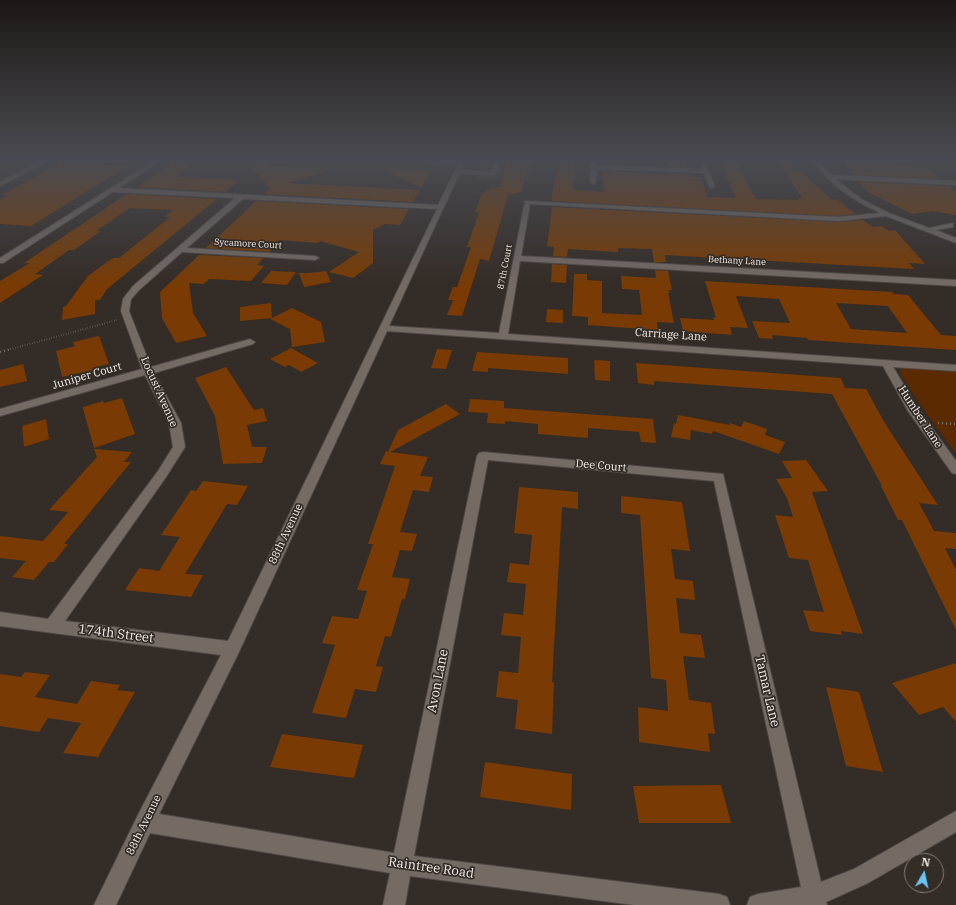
<!DOCTYPE html>
<html>
<head>
<meta charset="utf-8">
<style>
	body { margin:0 }
	#map { position:relative; width:956px; height:905px; overflow:hidden; background:#342c26; font-family:"IBM Plex Serif",serif }
	canvas { display:block }
	.north { position:absolute; left:904px; top:853px; width:40px; height:40px; box-sizing:border-box; background:#342c26; border:1px solid #817a75; border-radius:50%; rotate:9deg; font-size:11px; font-weight:700; line-height:16px; text-align:center; color:#f4eeeb }
	.north::after { content:''; display:block; margin:auto; width:14px; height:18px; background:#6bc3f2; clip-path:polygon(50% 0,100% 100%,50% 72%,0 100%) }
</style>
</head>
<body>
<div id="map">
<canvas width="956" height="905"></canvas>
<div class="north">N</div>
</div>
<script>
const ctx = document.querySelector('canvas').getContext('2d');
ctx.lineJoin = 'round';
function paint(path, color) { ctx.fillStyle = color; ctx.fill(path, 'evenodd'); }
const shape = rows => new Path2D(rows.map(r => 'M' + r).join(''));
function strokePath(path, color, width, dash) { ctx.strokeStyle = color; ctx.lineWidth = width; ctx.lineCap = dash ? 'butt' : 'round'; ctx.setLineDash(dash || []); ctx.stroke(path); }
function label(font, color, halo, rows, align = 'center') {
  ctx.font = font + ' "IBM Plex Serif",serif'; ctx.lineWidth = 3.5; ctx.setLineDash([]); ctx.textBaseline = 'middle'; ctx.strokeStyle = halo; ctx.fillStyle = color; for (const [text, x, y, turn = 0] of rows) {
    ctx.save(); ctx.translate(x, y); ctx.rotate((+turn || 0) * Math.PI / 180); ctx.textAlign = isNaN(turn) ? turn : align; if (halo) ctx.strokeText(text, 0, 0); ctx.fillText(text, 0, 0); ctx.restore();
  }
}
paint(shape([
	[483,160,533,160,528,182,475,180]
]), '#43352c');
paint(shape([
	[905,368,956,372,956,454,924,410,900,373,902,369]
]), '#5b2a00');
paint(shape([
	[179,160,184,160,189,167,174,177,239,180,225,192,137,187],
	[508,160,529,160,522,192,508,195,489,261,480,259,462,316,447,315,453,300,448,300,453,287,457,287,471,247,467,247,479,212,475,212,481,195,491,188,500,187],
	[559,160,573,160,572,168,576,168,573,190,604,192,603,172,611,173,611,171,671,175,670,173,689,174,690,177,701,177,707,197,736,198,719,160,736,160,756,199,799,200,798,198,802,198,777,160,786,160,808,177,812,182,832,200,837,199,855,214,838,216,552,201,552,194],
	[667,160,685,161,687,167,668,166],
	[61,163,128,166,31,226,0,224,0,200,9,195,1,195],
	[266,163,269,166,328,169,328,171,287,183,420,190,413,202,264,194,270,189,250,166],
	[844,163,919,166,921,168,928,168,940,179,853,175],
	[381,168,432,170,421,188],
	[859,182,949,186,956,192,956,215,932,211,912,214,868,192],
	[127,194,217,199,107,289,100,300,95,300,95,314,62,320,63,307,66,306,88,276,108,261,114,258,119,258,170,217,164,217,173,210,130,208,96,231,101,231,74,250,69,250,35,274,43,275,0,303,0,281,30,263,24,263],
	[256,201,409,209,400,225,385,224,373,230,373,263,353,278,329,272,359,252,320,241,318,243,279,240,269,252,206,248],
	[552,207,838,222,863,220,873,227,881,226,889,231,895,230,925,264,909,263,914,269,665,255,666,262,654,262,652,249,618,248,618,252,568,249,567,257,553,256,554,247,547,246],
	[199,255,263,258,257,265,264,266,251,281,209,279,204,284,189,283,193,313,207,336,176,343,162,318,160,292],
	[552,264,567,265,566,283,551,282],
	[655,270,668,271,672,290,669,290,670,293,668,292,674,323,657,322,658,330,643,329,588,325,588,317,572,316,574,274,587,274,587,280,602,281,602,313,642,315,639,290,622,289,621,276,656,278],
	[271,271,296,272,287,285,261,283],
	[326,271,331,282,304,287,299,273,309,273],
	[705,281,892,292,894,294,908,295,941,335,956,336,956,350,808,340,807,338,772,335,773,339,759,338,752,321,790,323,779,299,736,296,748,328,730,327,732,335,683,331,680,318,714,320,713,317,716,318],
	[836,303,888,306,907,333,851,329],
	[271,303,272,318,240,321,240,307],
	[292,308,321,322,325,342,292,347,290,329,270,319],
	[547,309,563,310,563,323,546,322],
	[99,336,109,364,92,368,93,370,62,377,56,351,75,346,73,342],
	[291,348,318,363,301,372,289,365,285,367,270,359],
	[437,349,452,350,446,369,431,368],
	[477,352,568,358,568,374,488,368,488,372,472,371],
	[594,360,610,361,610,381,595,380],
	[636,363,841,378,845,388,866,389,883,420,938,505,919,503,934,531,956,533,956,549,945,548,956,570,956,630,902,520,898,520,881,486,882,486,832,394,654,381,654,385,638,383],
	[23,364,27,381,0,387,0,370],
	[226,367,254,410,263,408,267,421,247,425,252,447,267,447,262,463,223,464,215,416,195,378],
	[122,398,135,434,94,448,83,409,83,407,103,401,104,403],
	[470,399,504,401,504,408,653,419,656,443,641,442,639,432,588,428,588,438,538,434,538,424,505,421,505,424,487,423,488,413,468,412],
	[446,404,460,414,390,452,428,457,420,476,433,477,429,492,413,490,400,532,417,534,412,551,400,550,392,577,410,579,405,599,402,599,391,637,385,636,376,666,383,667,376,692,355,689,346,718,312,713,335,645,322,643,332,616,358,619,367,591,357,590,373,544,368,544,395,466,380,464,386,451,388,452,398,430],
	[678,415,730,425,730,423,741,427,744,421,767,429,765,435,785,442,779,454,713,431,712,434,691,430,690,440,671,437,674,423,676,424],
	[46,419,49,439,24,447,22,426],
	[94,449,132,452,124,462,131,462,64,544,68,544,54,562,49,562,34,580,12,577,26,561,0,558,0,536,43,541,68,512,49,510,97,457],
	[806,460,828,491,812,492,863,634,841,631,842,635,810,631,803,610,824,612,817,590,808,560,789,558,775,515,793,517,787,498,776,479,792,478,782,461],
	[203,481,248,486,237,505,227,504,185,574,203,575,191,597,125,590,139,568,159,571,180,537,161,535,191,490,196,491],
	[519,487,578,492,578,509,562,507,552,682,554,682,552,734,515,729,518,700,496,697,499,671,518,673,521,637,501,635,504,613,523,615,526,584,507,582,510,563,529,565,532,535,514,533],
	[621,496,682,502,690,551,671,549,675,579,693,581,695,600,676,598,680,633,701,635,705,658,683,656,689,700,711,703,715,734,708,733,710,752,639,742,638,707,668,711,666,680,651,678,640,515,621,513],
	[956,663,956,722,943,707,919,715,892,683],
	[25,672,50,675,35,697,77,704,91,681,120,685,117,690,135,692,98,757,63,753,81,723,48,718,39,732,0,726,0,674,21,677],
	[826,687,859,692,883,772,846,766],
	[282,734,363,745,354,778,270,767],
	[485,762,572,774,571,810,480,797],
	[721,785,731,823,639,823,633,786]
]), '#793b03');
const minor = shape([
	[42,160,50,160,0,186,0,182,42,160],
	[155,160,162,160,119,188,438,205,458,165,422,163,420,160,466,160,461,170,491,172,495,160,501,160,495,175,459,174,389,326,499,333,525,201,838,217,880,213,859,202,841,190,827,178,812,160,818,160,831,175,956,181,956,185,835,179,863,200,889,213,929,228,953,223,953,227,936,230,956,238,956,243,886,216,838,221,530,204,521,256,956,280,956,286,520,261,508,334,956,365,956,371,893,367,919,410,956,461,956,474,952,473,908,411,883,366,387,331,238,654,159,814,394,853,477,456,479,453,483,452,723,474,821,882,854,869,956,811,956,832,868,883,826,902,827,905,747,905,750,897,758,894,801,887,714,481,488,460,414,856,719,894,727,897,730,905,634,905,410,876,405,905,383,905,390,873,150,833,116,905,94,905,138,815,221,655,0,626,0,612,48,619,158,471,173,447,169,423,145,375,0,416,0,409,142,369,121,311,123,299,133,286,235,198,113,192,3,263,0,263,0,258,155,160],
	[243,199,437,209,228,641,65,621,166,477,185,447,181,423,154,373,253,344,255,342,250,339,151,367,129,311,131,299,139,290,182,252,315,260,319,258,315,256,187,248,243,199],
	[591,160,597,160,597,165,702,169,699,160,705,160,715,187,710,188,704,173,597,169,596,182,593,184,590,182,591,160]
]);
strokePath(minor, '#4f4844', 2);
strokePath(shape([
	[8,350,117,320]
]), '#77706b', 2, [0.5, 2]);
strokePath(shape([
	[0,352,11,349],
	[938,423,956,424]
]), '#77706b', 2.5, [1, 3]);
paint(minor, '#756b65');
const sky = ctx.createLinearGradient(0, 0, 0, 287);
sky.addColorStop(0, '#1d1815');
sky.addColorStop(0.56, '#4a4b52');
sky.addColorStop(1, '#4a4b5200');
ctx.fillStyle = sky;
ctx.fillRect(0, 0, 956, 287);
label('9px', '#f4eeeb', '#342c26', [
	["Sycamore Court",248,244,3],
	["Bethany Lane",737,261,3],
	["87th Court",505,267,-79]
]);
label('11px', '#f4eeeb', '#342c26', [
	["Carriage Lane",671,335,4],
	["Juniper Court",87,376,-16],
	["Locust Avenue",159,392,66],
	["Humber Lane",920,417,57],
	["Dee Court",601,466,5],
	["88th Avenue",286,534,-65],
	["88th Avenue",144,825,-64]
]);
label('13px', '#f4eeeb', '#342c26', [
	["174th Street",116,634,7],
	["Avon Lane",438,681,-79],
	["Tamar Lane",767,691,77],
	["Raintree Road",431,868,8]
]);
</script>
</body>
</html>
